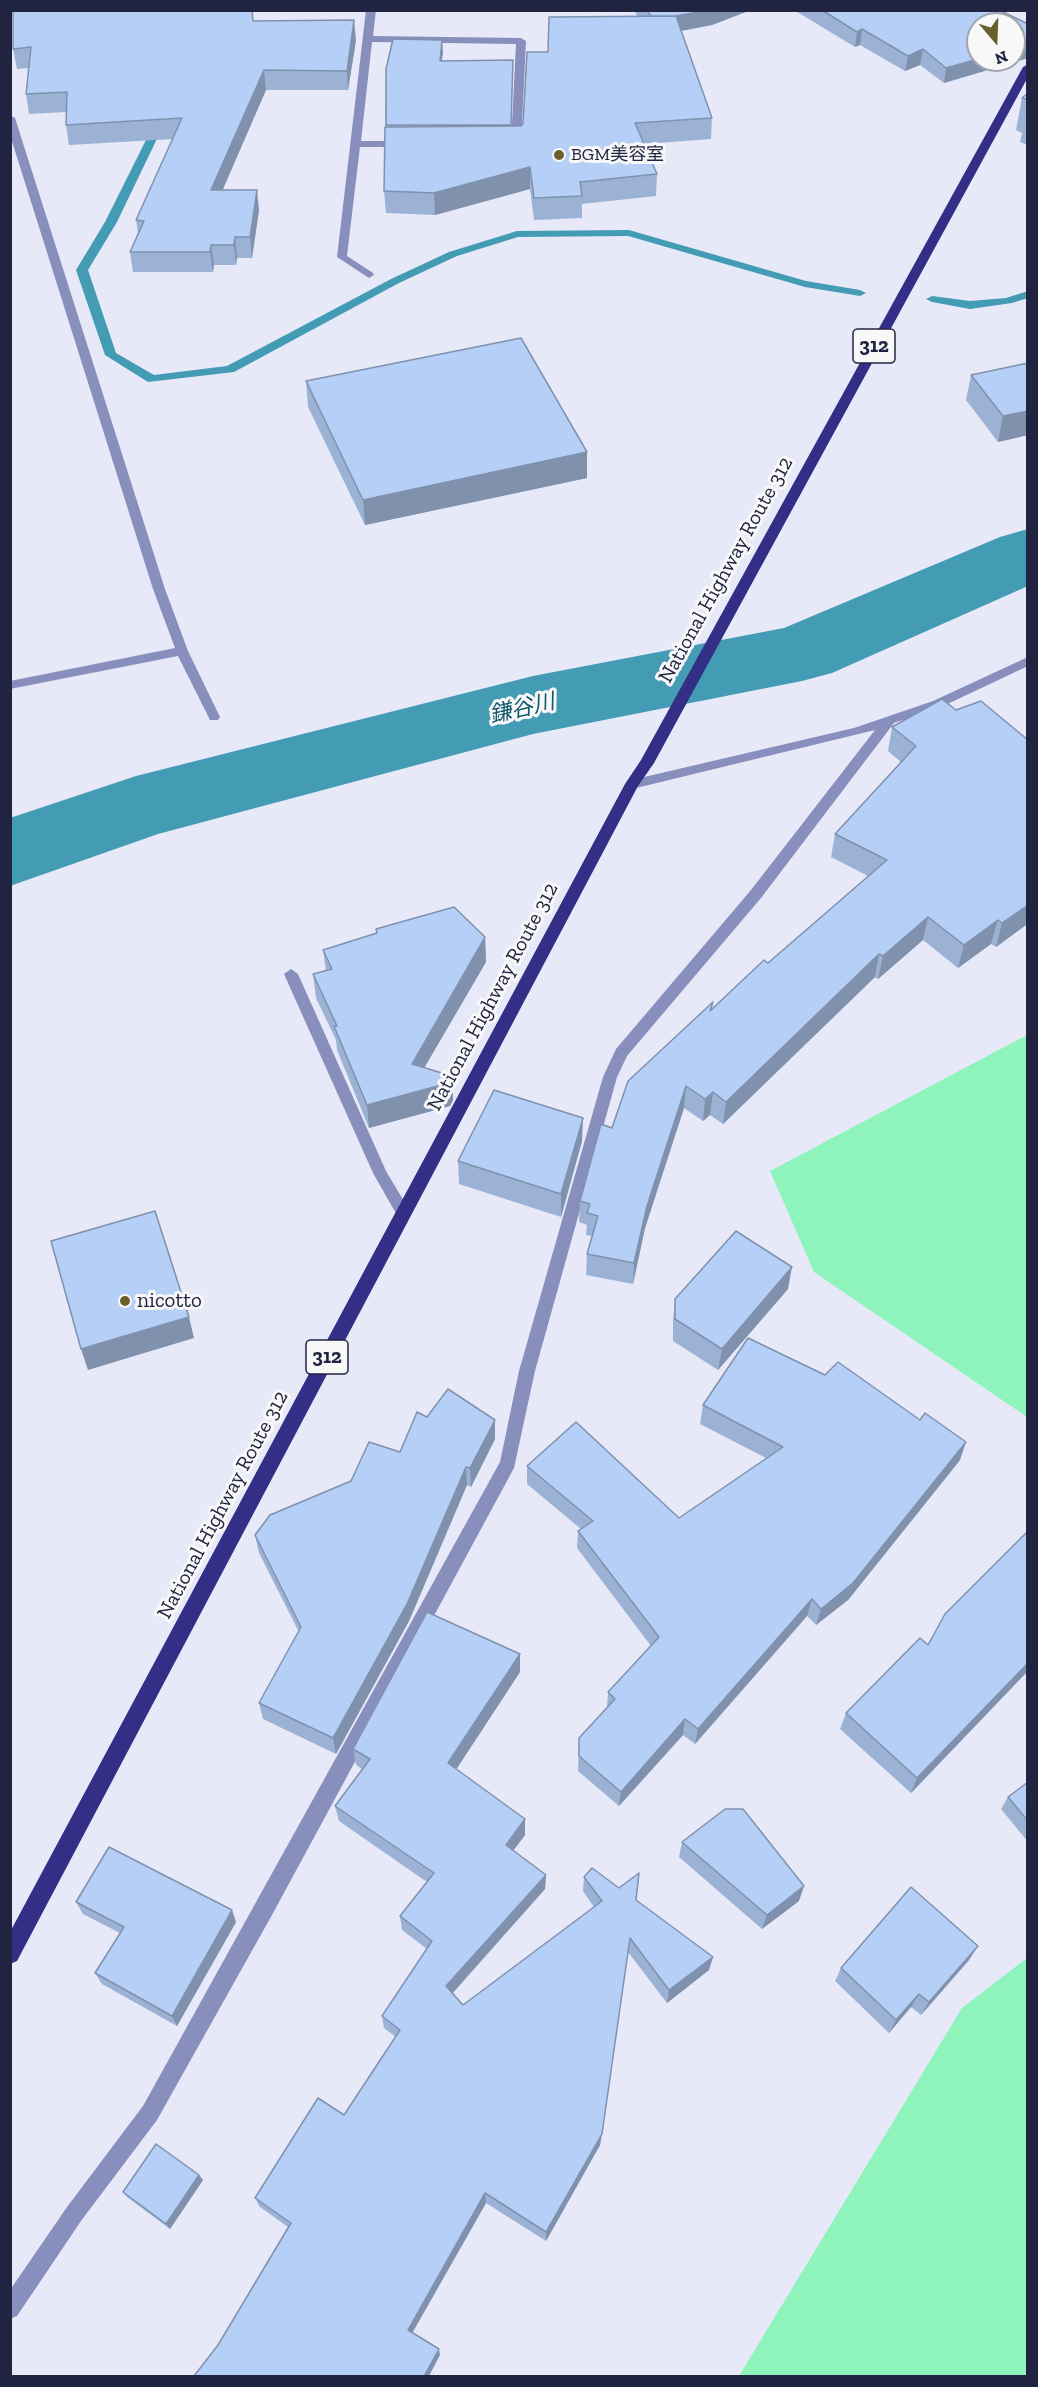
<!DOCTYPE html>
<html>
<head>
<meta charset="utf-8">
<style>
	body { margin:0 }
	#map { position:relative; width:1038px; height:2387px; overflow:hidden; background:#e7e9f9; font-family:"Zilla Slab",serif }
	canvas { display:block }
	.frame { position:absolute; inset:0; border:12px solid #212440; pointer-events:none }
	.north { position:absolute; left:966px; top:12px; width:60px; height:60px; box-sizing:border-box; background:#f8f8f8; border:2px solid #a2a3ae; border-radius:50%; rotate:161deg; font-size:16px; font-weight:700; line-height:24px; text-align:center; color:#212440 }
	.north::after { content:''; display:block; margin:auto; width:21px; height:27px; background:#6a602d; clip-path:polygon(50% 0,100% 100%,50% 72%,0 100%) }
</style>
</head>
<body>
<div id="map">
<canvas width="1038" height="2387"></canvas>
<div class="frame"></div>
<div class="north">N</div>
</div>
<script>
const ctx = document.querySelector('canvas').getContext('2d');
ctx.lineJoin = 'round';
function paint(path, color) { ctx.fillStyle = color; ctx.fill(path, 'evenodd'); }
const shape = rows => new Path2D(rows.map(r => 'M' + r).join(''));
function strokePath(path, color, width, dash) { ctx.strokeStyle = color; ctx.lineWidth = width; ctx.lineCap = dash ? 'butt' : 'round'; ctx.setLineDash(dash || []); ctx.stroke(path); }
function label(font, color, halo, rows, align = 'center') {
  ctx.font = font + ' "Zilla Slab","Noto Sans JP",serif'; ctx.lineWidth = 6; ctx.setLineDash([]); ctx.textBaseline = 'middle'; ctx.strokeStyle = halo; ctx.fillStyle = color; for (const [text, x, y, turn = 0] of rows) {
    ctx.save(); ctx.translate(x, y); ctx.rotate((+turn || 0) * Math.PI / 180); ctx.textAlign = isNaN(turn) ? turn : align; if (halo) ctx.strokeText(text, 0, 0); ctx.fillText(text, 0, 0); ctx.restore();
  }
}
paint(shape([
	[1027,1035,1027,1417,814,1272,770,1171],
	[1027,1958,1027,2376,739,2376,962,2008]
]), '#8ef4bc');
paint(shape([
	[161,117,166,120,117,222,88,270,116,353,154,375,227,366,391,279,449,252,517,231,629,230,806,281,860,290,866,293,860,296,805,287,628,236,518,237,457,256,399,283,234,372,148,382,105,355,76,270,105,222,156,120,161,117],
	[1028,291,1028,298,1012,303,970,309,932,302,926,299,932,296,970,301,1006,298,1028,291]
]), '#439cb4');
paint(shape([
	[1028,529,1028,586,832,673,802,681,533,734,158,834,10,886,10,818,136,776,533,676,784,628,1000,537,1028,529]
]), '#439cb4');
paint(shape([
	[366,10,376,10,373,36,521,38,526,41,521,144,516,147,511,144,516,44,372,42,361,141,405,141,410,144,405,147,360,147,347,256,373,273,374,275,369,278,337,257,366,10],
	[10,115,15,118,165,589,188,651,220,717,218,720,210,720,178,656,10,689,10,681,175,648,153,589,10,135,10,115],
	[1028,657,1028,666,941,707,894,723,761,898,627,1056,617,1077,535,1371,514,1468,272,1915,157,2120,81,2221,17,2316,10,2319,10,2290,67,2207,143,2106,500,1462,519,1371,603,1077,616,1049,751,890,875,730,632,789,627,787,626,784,627,781,854,728,933,701,1028,657],
	[291,969,298,974,386,1171,411,1213,408,1217,403,1219,398,1217,373,1173,284,974,291,969]
]), '#898fbc');
paint(shape([
	[1028,64,1028,77,654,763,638,786,17,1961,10,1964,10,1932,625,784,641,760,1023,67,1028,64]
]), '#342f86');
paint(shape([
	[634,10,751,10,712,25,681,31,712,118,711,139,644,144,657,174,656,196,582,204,582,218,534,220,530,189,435,215,386,213,384,191,386,69,442,40,442,61,513,60,511,127,521,126,523,124,548,52,638,17],
	[794,10,999,10,1028,24,1028,58,944,83,920,65,905,71,860,45,855,47],
	[253,21,356,40,348,90,266,90,222,190,259,210,252,258,237,258,236,265,214,265,213,272,133,272,130,252,138,233,136,220,173,139,69,145,66,125,66,112,29,114,26,94,29,68,17,69,13,49],
	[1028,93,1028,145,1020,142,1022,133,1016,130,1022,98],
	[1028,363,1028,435,998,442,966,400,971,375],
	[306,381,587,452,587,478,365,525,308,407],
	[956,710,1028,740,1028,926,1026,925,996,947,991,944,958,968,923,940,878,979,875,977,723,1124,710,1115,703,1121,684,1108,645,1228,633,1284,586,1275,587,1254,592,1236,586,1235,587,1225,579,1222,580,1201,612,1128,713,1002,712,1009,768,963,868,876,831,857,835,834,901,762,888,751,892,727],
	[376,929,485,937,486,962,424,1068,452,1076,453,1100,450,1106,369,1128,337,1050,336,1040,316,998,313,974,326,971,323,950,376,933],
	[582,1141,561,1217,459,1184,458,1161],
	[788,1289,718,1370,673,1341,673,1321,675,1299],
	[703,1405,960,1460,848,1600,816,1625,807,1616,695,1744,683,1735,619,1806,578,1771,579,1738,607,1708,608,1692,651,1646,577,1548,578,1531,581,1529,527,1484,527,1466,679,1518,766,1458,700,1424],
	[427,1417,495,1439,471,1487,467,1485,409,1621,336,1754,263,1719,259,1703,299,1632,259,1553,255,1535,351,1481,400,1452],
	[1028,1531,1028,1675,1025,1674,911,1793,840,1729,846,1713,928,1645],
	[520,1654,520,1672,456,1769,525,1835,513,1851,546,1875,545,1889,453,1993,463,2005,594,1907,583,1891,584,1877,636,1900,709,1970,667,2003,628,1952,600,2145,546,2241,486,2203,412,2333,440,2355,218,2345,288,2227,260,2207,255,2198,344,2115,396,2037,384,2028,382,2016,427,1949,402,1930,400,1916,427,1882,339,1821,335,1806,362,1769,356,1765,353,1749],
	[1028,1782,1028,1842,1001,1809,1008,1797],
	[682,1842,799,1901,762,1929,679,1857],
	[76,1902,236,1922,177,2026,102,1984,95,1973,120,1933,83,1914],
	[969,1960,921,2015,911,2007,889,2033,835,1981,841,1968],
	[199,2175,203,2180,170,2229,127,2197,123,2192]
]), '#9cb2d4');
paint(shape([
	[709,10,751,10,712,25,653,36,654,20],
	[354,20,356,40,348,90,347,71],
	[862,29,860,45,855,47,857,32],
	[442,40,443,53,440,74,440,61],
	[1028,44,1028,58,944,83,946,68,978,59,978,60,1014,60,1014,48],
	[923,49,920,65,905,71,908,56],
	[264,70,266,90,214,210,211,190],
	[530,167,530,189,435,215,434,193],
	[257,190,259,210,252,258,250,237],
	[235,237,237,258,236,265,234,245],
	[211,245,214,265,213,272,210,252],
	[1028,411,1028,435,998,442,1003,416],
	[587,452,587,478,365,525,363,500],
	[1028,905,1028,918,1026,925,996,947,1002,923],
	[928,917,923,940,878,979,883,956],
	[998,920,991,944,958,968,964,945],
	[485,937,486,962,413,1087,412,1064],
	[879,954,875,977,723,1124,726,1102],
	[452,1076,453,1100,450,1106,369,1128,367,1105],
	[686,1086,684,1108,645,1228,633,1284,634,1263,647,1206],
	[713,1092,710,1115,703,1121,705,1099],
	[583,1118,582,1141,561,1217,561,1194],
	[792,1267,788,1289,718,1370,722,1349],
	[189,1317,194,1338,88,1370,81,1349],
	[495,1420,495,1439,471,1487,470,1468],
	[966,1442,960,1460,848,1600,816,1625,821,1609],
	[466,1467,467,1485,409,1621,336,1754,333,1738],
	[812,1599,807,1616,695,1744,698,1729],
	[520,1654,520,1672,450,1779,448,1763],
	[1028,1663,1028,1669,1025,1674,911,1793,917,1778],
	[685,1719,683,1735,619,1806,621,1792],
	[525,1819,525,1835,506,1860,506,1845],
	[546,1875,545,1889,447,1999,446,1986],
	[804,1886,799,1901,762,1929,767,1915],
	[232,1910,236,1922,177,2026,172,2016],
	[978,1946,969,1960,921,2015,929,2002],
	[713,1957,709,1970,667,2003,669,1990],
	[919,1994,911,2007,889,2033,896,2020],
	[602,2134,600,2145,546,2241,546,2232],
	[199,2175,203,2180,170,2229,166,2224],
	[485,2193,486,2203,410,2337,408,2330],
	[439,2349,440,2355,429,2376,424,2376]
]), '#7f91ad');
const building = shape([
	[13,10,252,10,253,21,354,20,347,71,264,70,211,190,257,190,250,237,235,237,234,245,211,245,210,252,130,252,144,221,136,220,182,118,66,125,67,92,26,94,31,47,13,49,13,10],
	[646,10,709,10,676,16,651,16,646,10],
	[822,10,999,10,1028,24,1028,44,1014,48,1014,24,978,24,978,59,946,68,923,49,908,56,862,29,857,32,822,10],
	[676,16,712,118,635,123,657,174,580,182,582,196,534,198,530,167,434,193,384,191,385,127,521,126,523,124,527,52,548,52,549,17,676,16],
	[393,39,442,40,440,61,513,60,511,125,386,125,386,69,393,39],
	[1028,93,1028,100,1022,98,1028,93],
	[521,338,587,452,363,500,306,381,521,338],
	[1028,363,1028,411,1003,416,971,375,1028,363],
	[942,699,956,710,981,701,1028,740,1028,905,1002,923,998,920,964,945,928,917,883,956,879,954,726,1102,713,1092,705,1099,686,1086,647,1206,634,1263,587,1254,598,1216,587,1213,590,1204,580,1201,601,1124,612,1128,628,1081,713,1002,710,1011,764,960,768,963,887,860,835,834,916,746,892,727,942,699],
	[454,907,485,937,412,1064,452,1076,449,1083,367,1105,334,1026,337,1026,313,974,332,969,323,950,377,933,376,929,454,907],
	[494,1090,583,1118,561,1194,458,1161,494,1090],
	[155,1211,189,1317,81,1349,51,1241,155,1211],
	[736,1231,792,1267,722,1349,675,1319,675,1299,736,1231],
	[748,1338,825,1375,838,1362,920,1420,925,1413,966,1442,853,1583,821,1609,812,1599,698,1729,685,1719,621,1792,579,1756,579,1738,615,1699,608,1692,659,1637,578,1531,593,1521,527,1466,576,1422,679,1518,783,1447,703,1405,748,1338],
	[448,1389,495,1420,470,1468,466,1467,407,1604,333,1738,259,1703,301,1627,255,1535,270,1515,351,1481,369,1442,400,1452,417,1412,427,1417,448,1389],
	[1028,1531,1028,1663,917,1778,846,1713,920,1638,928,1645,945,1614,1028,1531],
	[427,1612,520,1654,448,1763,525,1819,506,1845,546,1875,446,1986,463,2005,602,1901,584,1877,592,1868,619,1888,639,1873,636,1900,713,1957,669,1990,630,1938,602,2134,546,2232,485,2193,408,2330,439,2349,424,2376,194,2376,218,2345,291,2223,255,2198,318,2098,344,2115,400,2030,382,2016,432,1941,400,1916,434,1873,335,1806,370,1759,353,1749,427,1612],
	[1028,1782,1028,1821,1008,1797,1028,1782],
	[725,1809,743,1809,804,1886,767,1915,682,1842,725,1809],
	[109,1847,232,1910,172,2016,95,1973,124,1927,76,1902,109,1847],
	[911,1887,978,1946,929,2002,919,1994,896,2020,841,1968,911,1887],
	[156,2144,199,2175,166,2224,123,2192,156,2144]
]);
paint(building, '#b5cff7');
strokePath(building, '#7f91ad', 1.5);
for (const [x, y, r, color] of [
	[559,155,6,"#6a602d"],
	[125,1301,6,"#6a602d"]
]) { const dot = new Path2D(); dot.arc(x, y, r, 0, 2 * Math.PI); ctx.fillStyle = color; ctx.fill(dot); strokePath(dot, '#f8f8f8', 2); }
label('18px', '#212440', '#f8f8f8', [
	["BGM美容室",571,155]
], 'left');
for (const [x, y, w] of [
	[874,346,42],
	[327,1357,42]
]) { const box = new Path2D(); box.roundRect(x - w / 2, y - 17, w, 34, 4.5); ctx.fillStyle = '#f8f8f8'; ctx.fill(box); strokePath(box, '#212440', 1.5); }
label('bold 20px', '#212440', null, [
	["312",874,346],
	["312",327,1357]
]);
label('21px', '#212440', '#f8f8f8', [
	["National Highway Route 312",726,570,-61],
	["National Highway Route 312",493,997,-62],
	["National Highway Route 312",223,1505,-62]
]);
label('21px', '#212440', '#f8f8f8', [
	["nicotto",137,1301]
], 'left');
label('italic 22px', '#0f596b', '#f8f8f8', [
	["鎌谷川",522,709,-13]
]);
</script>
</body>
</html>
